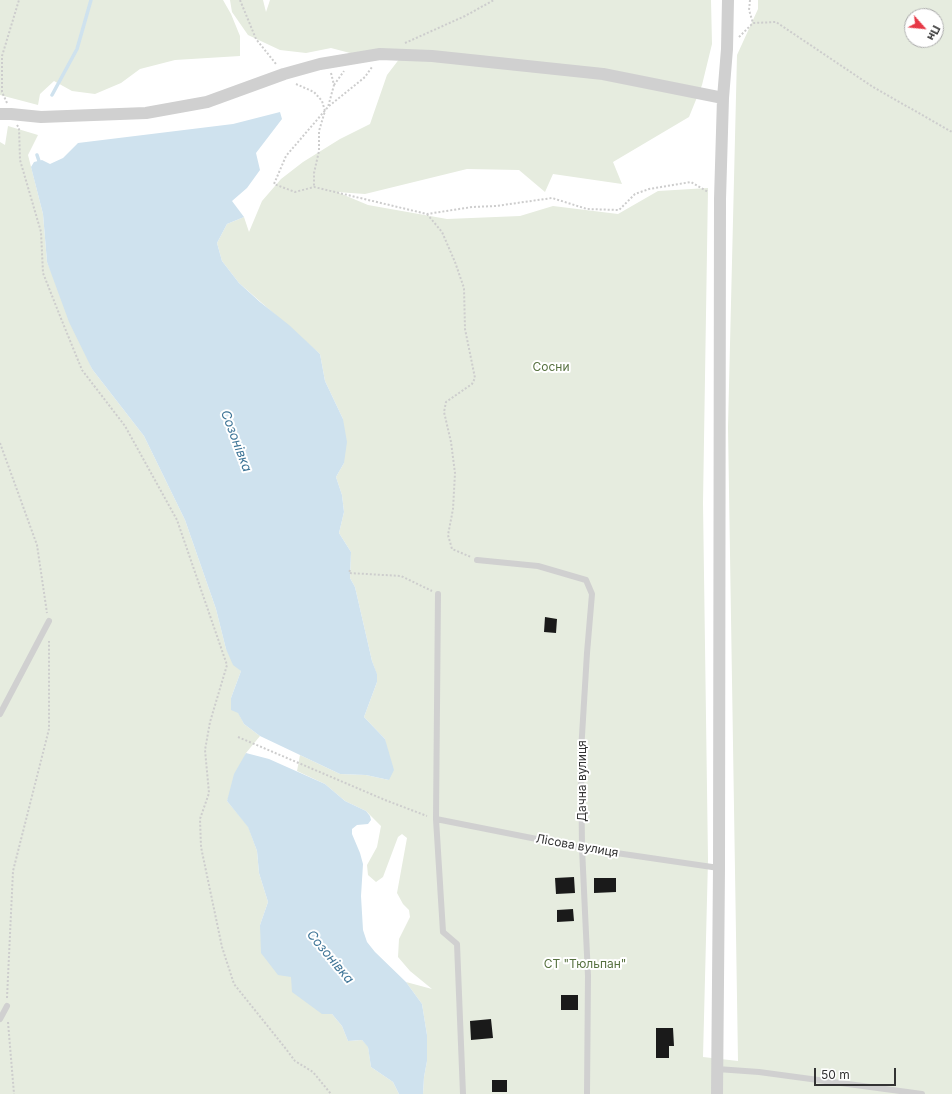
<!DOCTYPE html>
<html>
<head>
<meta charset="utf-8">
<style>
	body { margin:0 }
	#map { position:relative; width:952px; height:1094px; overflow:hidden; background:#fff; font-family:Inter,sans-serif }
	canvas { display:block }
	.north { position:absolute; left:904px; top:8px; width:40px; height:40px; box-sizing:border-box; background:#fff; border:1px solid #adadad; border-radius:50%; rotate:117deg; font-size:11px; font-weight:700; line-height:16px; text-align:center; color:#333 }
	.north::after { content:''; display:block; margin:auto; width:14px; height:18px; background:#e63946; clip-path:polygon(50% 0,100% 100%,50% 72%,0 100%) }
	.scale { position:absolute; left:814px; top:1068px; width:82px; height:18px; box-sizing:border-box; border:2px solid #333; border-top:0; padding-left:5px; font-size:12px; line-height:14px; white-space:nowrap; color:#333; -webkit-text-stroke:3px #fff; paint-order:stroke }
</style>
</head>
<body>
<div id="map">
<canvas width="952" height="1094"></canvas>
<div class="north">Пн</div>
<div class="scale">50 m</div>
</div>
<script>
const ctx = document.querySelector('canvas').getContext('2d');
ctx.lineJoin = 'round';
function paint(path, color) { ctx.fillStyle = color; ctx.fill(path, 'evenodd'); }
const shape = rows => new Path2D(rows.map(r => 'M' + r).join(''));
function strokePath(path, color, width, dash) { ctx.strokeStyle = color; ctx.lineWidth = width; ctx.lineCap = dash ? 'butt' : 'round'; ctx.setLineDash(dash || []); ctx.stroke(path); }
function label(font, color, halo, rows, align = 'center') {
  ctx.font = font + ' Inter,sans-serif'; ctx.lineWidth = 4; ctx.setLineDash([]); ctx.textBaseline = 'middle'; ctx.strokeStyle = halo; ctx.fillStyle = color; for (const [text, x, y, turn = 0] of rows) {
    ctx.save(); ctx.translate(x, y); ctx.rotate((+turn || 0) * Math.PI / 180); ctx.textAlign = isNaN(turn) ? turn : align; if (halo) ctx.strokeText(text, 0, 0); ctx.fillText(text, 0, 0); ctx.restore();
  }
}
paint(shape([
	[0,0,223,0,231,14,240,36,240,56,175,60,140,69,121,83,95,94,72,91,54,81,40,94,38,105,0,95],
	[230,0,263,0,266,12,270,0,711,0,712,44,702,85,689,117,613,162,622,184,553,174,545,192,519,170,467,169,365,194,337,192,368,205,447,219,520,216,553,206,618,214,658,191,708,188,703,503,708,860,703,1057,738,1061,728,427,737,55,758,9,758,0,952,0,952,1094,423,1094,424,1077,427,1061,427,1035,422,1004,406,982,432,989,410,971,398,957,399,939,410,917,409,910,403,904,397,893,407,838,402,834,398,837,383,877,376,882,368,875,367,865,377,847,381,826,366,811,345,801,325,784,297,771,300,755,340,774,366,775,389,780,385,739,364,717,377,682,377,675,372,661,355,587,350,578,351,552,339,533,344,512,342,495,336,477,344,463,343,419,325,381,320,354,239,283,222,261,217,243,227,224,244,217,249,232,262,201,281,179,303,162,340,139,370,124,387,75,400,58,350,53,331,48,306,53,280,50,248,35,232,12],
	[912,16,936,16,936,40,912,40],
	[8,126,38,135,28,155,43,214,47,262,92,369,144,436,185,520,216,609,226,649,241,671,231,698,244,724,260,736,246,753,227,801,248,826,257,851,259,873,268,902,260,925,291,977,332,1014,342,1026,348,1041,362,1040,368,1046,371,1067,393,1082,399,1094,0,1094,0,142,5,145]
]), '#e6ecdf');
paint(shape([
	[280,112,282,119,256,153,260,170,247,188,232,201,244,217,227,224,217,243,222,261,239,283,260,302,289,325,320,354,325,381,343,419,347,442,344,463,336,477,342,495,344,512,339,533,351,552,350,578,355,587,372,661,377,674,377,682,364,717,385,739,394,770,389,780,366,775,340,774,260,736,244,724,238,713,231,710,231,698,241,671,233,665,226,649,216,609,185,520,144,436,92,369,69,322,47,262,43,214,31,167,34,162,42,160,50,164,63,158,78,143,233,124],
	[246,753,269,759,325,784,345,801,366,811,370,816,371,820,368,824,357,825,352,829,352,834,360,853,363,864,361,896,363,930,367,942,375,952,406,982,422,1004,427,1035,427,1061,424,1077,423,1094,399,1094,393,1082,371,1067,368,1047,362,1040,348,1041,342,1026,332,1014,322,1014,292,992,291,977,278,975,261,953,260,925,268,902,259,873,257,851,248,827,227,801,234,774]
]), '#cfe2ee');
strokePath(shape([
	[52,95,77,49,91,0],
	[37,155,40,164]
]), '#cfe2ee', 3.5);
paint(shape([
	[545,617,557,619,556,633,544,632],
	[574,877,575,893,556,894,555,878],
	[594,878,616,878,616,892,594,893],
	[573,909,574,921,557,922,557,910],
	[561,995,578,995,578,1010,561,1010],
	[491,1019,493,1038,471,1040,470,1021],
	[656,1028,673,1028,674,1046,669,1046,669,1058,656,1058],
	[492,1080,507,1080,507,1092,492,1092]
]), '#1a1a1a');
strokePath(shape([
	[240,0,256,39,276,64],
	[750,0,749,10,753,23],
	[739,37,753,23,776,22,873,87,952,132],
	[405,43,465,16,494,0],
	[331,73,334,85,328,107,286,156,274,184,295,192,314,187,427,214,472,207,496,206,552,198,587,209,619,210,635,194,649,189,691,182,708,192],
	[296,84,314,92,322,101,325,111,319,131,319,151,314,173,314,187],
	[334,85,344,71],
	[7,103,2,92,2,56,19,0],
	[329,106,365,77,372,67],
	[17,125,19,128,20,160,41,232,43,273,60,316,82,370,125,426,177,520,227,665,210,722,205,750,209,793,200,819,201,847,222,947,234,984,286,1049,295,1061,313,1072,331,1094],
	[427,214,442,232,455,262,464,288,465,329,475,378,472,384,446,402,444,412,451,442,455,473,453,509,448,535,452,549,471,557],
	[0,443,37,545,47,613],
	[350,570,349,573,401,576,432,591],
	[238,737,385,800,427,816],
	[7,998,13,871,49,729,49,641],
	[8,1022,14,1094]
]), '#cdcdcd', 2, [2, 2]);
strokePath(shape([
	[477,560,538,566,586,580,592,594,587,653,581,752,582,848,588,976,587,1094],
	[438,594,436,819,443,932,457,944,463,1094],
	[0,714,49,621],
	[436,819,582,848,719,868],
	[0,1019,7,1006],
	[717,1069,759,1072,922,1094]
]), '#d0d0d0', 6);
strokePath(shape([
	[0,114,11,114,41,117,146,113,207,102,284,74,320,64,380,54,432,56,603,74,723,98],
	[717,1094,719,868,720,199,723,98,727,49,728,0]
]), '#d0d0d0', 12);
label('12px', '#56703f', '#fff', [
	["Сосни",551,367],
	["СТ \"Тюльпан\"",585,964]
]);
label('12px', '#333', '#fff', [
	["Дачна вулиця",582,781,-90],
	["Лісова вулиця",577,846,10]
]);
label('italic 13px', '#3f7597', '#fff', [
	["Созонівка",236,441,69],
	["Созонівка",330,957,50]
]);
</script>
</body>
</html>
